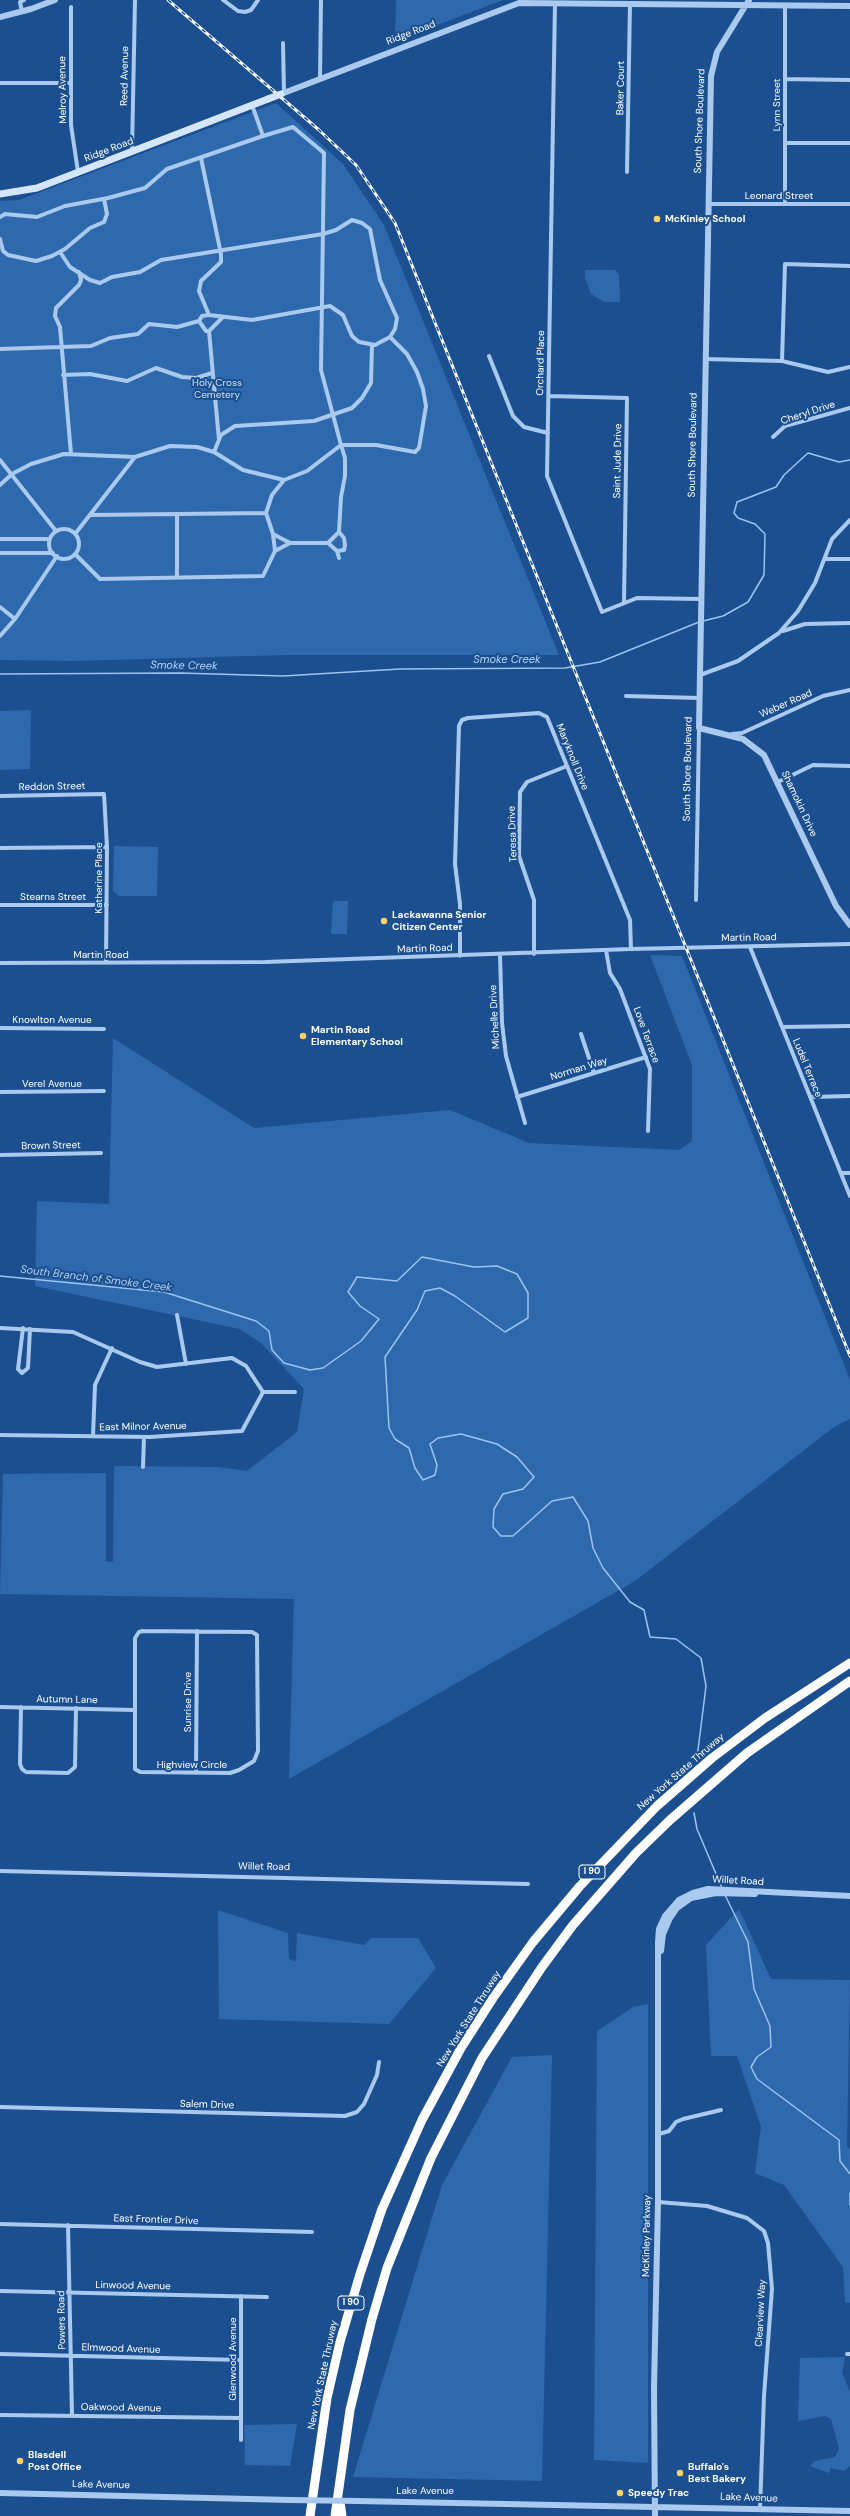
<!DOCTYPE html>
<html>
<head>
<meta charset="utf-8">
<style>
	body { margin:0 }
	canvas { display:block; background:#1b4f8f }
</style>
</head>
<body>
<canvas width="850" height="2516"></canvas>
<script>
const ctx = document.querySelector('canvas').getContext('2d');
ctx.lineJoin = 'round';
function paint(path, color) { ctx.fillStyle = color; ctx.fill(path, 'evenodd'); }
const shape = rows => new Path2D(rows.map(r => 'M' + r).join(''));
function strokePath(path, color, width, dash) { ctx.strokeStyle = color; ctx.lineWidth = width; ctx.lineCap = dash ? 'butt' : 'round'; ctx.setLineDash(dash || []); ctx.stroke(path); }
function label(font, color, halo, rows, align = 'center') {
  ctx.font = font + ' "DM Sans",sans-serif'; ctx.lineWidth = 4; ctx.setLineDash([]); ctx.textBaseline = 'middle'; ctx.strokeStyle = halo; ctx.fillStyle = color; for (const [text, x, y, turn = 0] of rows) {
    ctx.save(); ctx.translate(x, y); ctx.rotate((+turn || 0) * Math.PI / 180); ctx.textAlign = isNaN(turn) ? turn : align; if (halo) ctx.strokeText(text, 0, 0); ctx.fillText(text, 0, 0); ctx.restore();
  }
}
paint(shape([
	[396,0,503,0,395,41],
	[276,103,343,164,384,225,559,655,285,655,75,661,0,660,0,201,19,200],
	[585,270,615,270,619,274,620,302,604,302,591,294,585,278],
	[31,710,30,769,0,770,0,711],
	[114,846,158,847,157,896,119,896,113,891],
	[333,901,348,901,347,934,331,934],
	[650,955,682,956,850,1380,850,1419,834,1427,635,1581,289,1779,294,1599,0,1594,3,1474,106,1473,106,1561,113,1562,114,1466,218,1467,247,1471,297,1432,304,1389,261,1343,240,1329,35,1286,37,1201,109,1204,113,1038,254,1128,450,1110,529,1143,679,1150,692,1141,692,1065],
	[739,1909,771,1979,850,1980,847,2146,850,2149,850,2303,845,2302,843,2267,784,2185,755,2173,761,2127,737,2056,711,2056,706,1945],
	[218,1910,288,1933,289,1959,296,1961,297,1933,364,1945,371,1938,418,1938,436,1968,389,2024,219,2019],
	[648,2004,648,2463,594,2460,597,2031,633,2007],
	[552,2055,542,2481,353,2477,442,2185,512,2057],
	[845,2357,842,2373,850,2392,850,2466,844,2471,831,2468,829,2473,810,2466,815,2461,835,2457,839,2449,831,2419,825,2416,798,2421,800,2358],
	[297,2424,290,2466,245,2465,244,2425]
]), '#2e69ad');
strokePath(shape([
	[703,621,723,616,748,602,764,575,765,534,755,524,738,518,734,513,737,502,776,487,784,475,808,453,839,462,850,460],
	[0,674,180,673,283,676,400,669,565,668,600,662,699,622],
	[0,1276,164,1292,256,1321,269,1331,272,1350,284,1363,310,1370,323,1368,361,1341,379,1319,360,1306,348,1292,357,1277,397,1281,422,1257,474,1267,497,1266,517,1274,528,1293,528,1318,505,1332,455,1296,440,1288,425,1291,417,1310,385,1357,389,1428,395,1439,409,1448,415,1468,423,1480,435,1475,437,1465,430,1444,438,1438,461,1434,497,1444,517,1457,534,1477,523,1489,503,1494,494,1509,493,1527,501,1536,513,1536,552,1501,573,1497,588,1521,593,1548,603,1568,630,1602,644,1610,650,1637,676,1639,701,1658,706,1686,697,1758],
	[694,1813,697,1829,722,1888],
	[725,1895,748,1942,754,1989,770,2026,771,2047,757,2057,751,2067,757,2079,839,2140,840,2161,850,2174],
	[850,2193,850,2205]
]), '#9cc4f0', 1.5);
strokePath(shape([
	[223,0,238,11,245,12,251,10,258,0],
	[555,3,547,476,602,612,637,598,701,599],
	[71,7,71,125,78,172],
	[22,12,20,2,24,0],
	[283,43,284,93],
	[320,79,321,0],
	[785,79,850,80],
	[0,83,69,83],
	[785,143,850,143],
	[132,152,135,0],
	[201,158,221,254,221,262,201,281,199,291,209,315],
	[627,172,630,4],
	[708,204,850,204],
	[785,204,785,6],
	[0,217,5,214,37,217,65,206,108,198,145,188,167,169,263,136],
	[0,239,3,251,8,255,36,261,52,256,65,249,90,228,104,222,107,214,104,199],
	[60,252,70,267,90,280,100,283,112,277,140,272,161,260,323,234,336,230,352,220,362,223,370,229,380,280,397,318,395,329,390,337,407,354,417,372,423,389,426,406,419,448,415,452,376,445,341,445,345,458,345,476,341,497,339,532,328,543,290,543,273,534],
	[222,318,209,331,206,331,199,321,202,316,209,315,252,320,330,306,343,315,352,336,359,342,375,345,390,337],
	[209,331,219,440],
	[0,349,91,346,110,338,138,334,149,324,177,327,199,321],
	[489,356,513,416,524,427,548,433],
	[705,359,782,361,828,372,850,367],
	[782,361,785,264,850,266],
	[63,375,90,374,127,381,156,368,182,377,196,378,212,373],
	[549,396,627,398,624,603],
	[773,437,785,426,850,408],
	[214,452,221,435,235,426,314,421,352,408,362,398,371,383,372,345],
	[71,454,60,327,55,316,56,308,79,285,81,280,79,272],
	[0,460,56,531],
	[0,485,12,474,31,464,64,454,135,457],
	[266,513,272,495,284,480],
	[177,514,177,577],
	'49 544a15 15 0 1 1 30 0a15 15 0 1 1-30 0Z',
	[75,534,135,457,170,446,197,447,214,452,243,470,284,480,307,471,341,445,321,370,324,153,293,127,263,136,252,105],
	[0,539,50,539],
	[328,543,337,551,339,558],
	[275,551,290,543],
	[337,551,344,550,345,545,344,538,339,532],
	[0,553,53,553],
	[75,554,100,579,263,576,275,551,273,534,266,513,90,515],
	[826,559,850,559],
	[0,607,15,619,57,556],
	[783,631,805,624,850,623],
	[0,636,15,619],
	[700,675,738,661,779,633,798,611,815,583,832,539,850,520],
	[626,696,699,698],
	[732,734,742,733,823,696,850,690],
	[778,782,813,765,850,766],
	[0,796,104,794,107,847,106,963],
	[0,848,107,847],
	[696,900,699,728],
	[0,905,107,905],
	[750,947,850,1196],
	[606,950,610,973,620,989,650,1069,648,1131],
	[534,954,534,900,519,856,520,792,527,782,567,766],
	[500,955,502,1023,506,1056,525,1123],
	[460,956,460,904,455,864,459,726,462,720,468,718,539,713,547,717,630,920,631,949],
	[0,963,265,962,631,949,850,944],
	[782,1027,850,1026],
	[0,1028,104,1029],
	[581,1034,594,1073],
	[0,1092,104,1091],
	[517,1097,646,1057],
	[810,1097,850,1096],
	[0,1155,101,1153],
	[841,1173,850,1173],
	[177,1315,186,1364],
	[0,1328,73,1332,140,1362,157,1367,232,1358,246,1366,263,1392],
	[23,1328,18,1369,22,1373,28,1368,30,1329],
	[263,1392,295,1392],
	[0,1435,150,1437,242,1431,263,1392],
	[93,1436,95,1385,112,1348],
	[143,1467,144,1437],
	[143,1631,252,1632,257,1635,258,1751,254,1761,239,1770,230,1773,140,1772,135,1769,135,1638,139,1632,143,1631],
	[0,1707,134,1710],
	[21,1707,20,1764,22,1769,26,1772,68,1773,75,1767,76,1708],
	[196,1773,197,1631],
	[0,1871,528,1884],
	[0,2107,345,2116,357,2112,364,2104,377,2075,379,2062],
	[659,2134,669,2131,676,2122,683,2119,721,2110],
	[658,2202,707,2206,747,2218,764,2231,768,2243,772,2289,764,2396,760,2509],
	[0,2224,312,2232],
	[68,2225,72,2415],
	[0,2291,267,2297],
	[241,2296,241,2440],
	[0,2354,241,2360],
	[847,2354,850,2354],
	[0,2415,241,2418]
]), '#a9c9ee', 4);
strokePath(shape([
	[749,0,717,52,711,76,699,728,743,739,764,755,836,906,850,925],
	[0,17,31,9,55,0],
	[281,94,519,3,850,6],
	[661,1951,663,1934,670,1918,677,1908,691,1898,716,1893,755,1894],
	[0,2493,291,2500],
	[357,2501,850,2511],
	[655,2516,654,2388,658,2202,658,1942,659,1929,665,1916,679,1900,693,1893,708,1889,850,1896]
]), '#a9c9ee', 6);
strokePath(shape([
	[0,194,37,188,268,99]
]), '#d6e6fa', 7);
strokePath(shape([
	[340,2502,342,2516],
	[310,2516,327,2398,340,2342,360,2274,382,2209,422,2120,461,2048,493,1998,533,1942,580,1886,657,1806,712,1758,765,1718,850,1663],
	[335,2516,350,2410,372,2319,387,2268,431,2158,482,2058,542,1967,573,1925,636,1853,670,1820,747,1753,850,1681]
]), '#fff', 9);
const rail = shape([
	[168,0,319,130,356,165,395,223,850,1356]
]);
strokePath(rail, '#fff', 3);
strokePath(rail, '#1b4f8f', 1.5, [4.5]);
strokePath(shape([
	[291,2500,357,2501]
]), '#a9c9ee', 6);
strokePath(shape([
	[268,99,281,94]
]), '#d6e6fa', 7);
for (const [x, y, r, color] of [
	[657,219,4,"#ffd166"],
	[384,921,4,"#ffd166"],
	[303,1036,4,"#ffd166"],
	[20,2461,4,"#ffd166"],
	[680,2473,4,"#ffd166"],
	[620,2493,4,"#ffd166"]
]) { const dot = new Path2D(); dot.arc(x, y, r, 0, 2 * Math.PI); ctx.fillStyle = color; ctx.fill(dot); strokePath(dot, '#1b4f8f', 1.5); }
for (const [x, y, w] of [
	[592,1872,26],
	[351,2303,26]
]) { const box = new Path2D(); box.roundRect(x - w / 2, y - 7, w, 14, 3); ctx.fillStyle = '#1b4f8f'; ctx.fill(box); strokePath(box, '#fff', 1); }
label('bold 9px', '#fff', null, [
	["I 90",592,1872],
	["I 90",351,2303]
]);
label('10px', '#fff', '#1b4f8f', [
	["Ridge Road",411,33,-21],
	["Reed Avenue",125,76,-89],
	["Baker Court",621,88,-89],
	["Melroy Avenue",63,90,-91],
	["Lynn Street",777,105,-90],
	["South Shore Boulevard",700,121,-88],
	["Ridge Road",109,150,-21],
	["Leonard Street",779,196],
	["Orchard Place",541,363,-89],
	["Cheryl Drive",808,413,-18],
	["South Shore Boulevard",693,445,-89],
	["Saint Jude Drive",618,461,-89],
	["Weber Road",786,704,-24],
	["Maryknoll Drive",572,757,68],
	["South Shore Boulevard",688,769,-89],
	["Reddon Street",52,787,-1],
	["Shamokin Drive",799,804,65],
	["Teresa Drive",513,834,-92],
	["Katherine Place",99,878,-90],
	["Stearns Street",53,897],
	["Martin Road",749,938,-1],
	["Martin Road",425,949,-2],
	["Martin Road",101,955],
	["Michelle Drive",495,1017,-93],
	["Knowlton Avenue",52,1020],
	["Love Terrace",646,1035,70],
	["Ludel Terrace",807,1068,68],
	["Norman Way",579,1069,-17],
	["Verel Avenue",52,1084],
	["Brown Street",51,1146,-1],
	["East Milnor Avenue",143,1427,-1],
	["Autumn Lane",67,1700,1],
	["Sunrise Drive",188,1702,-90],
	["Highview Circle",192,1765],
	["New York State Thruway",681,1772,-41],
	["Willet Road",264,1867,1],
	["Willet Road",738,1881,3],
	["New York State Thruway",469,2019,-58],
	["Salem Drive",207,2105,2],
	["East Frontier Drive",156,2220,2],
	["McKinley Parkway",647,2236,-89],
	["Linwood Avenue",133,2286,1],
	["Clearview Way",761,2313,-87],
	["Powers Road",62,2320,-91],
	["Elmwood Avenue",121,2349,2],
	["Glenwood Avenue",233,2359,-90],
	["New York State Thruway",323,2375,-78],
	["Oakwood Avenue",121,2408,1],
	["Lake Avenue",101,2485,1],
	["Lake Avenue",425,2491],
	["Lake Avenue",749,2498,2]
]);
label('bold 10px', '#fff', '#1b4f8f', [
	["McKinley School",665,219],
	["Lackawanna Senior",392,915],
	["Citizen Center",392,927],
	["Martin Road",311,1030],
	["Elementary School",311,1042],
	["Blasdell",28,2455],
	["Post Office",28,2467],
	["Buffalo's",688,2467],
	["Best Bakery",688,2479],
	["Speedy Trac",628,2493]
], 'left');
label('10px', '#cfe3fa', '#1b4f8f', [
	["Holy Cross",217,383],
	["Cemetery",217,395]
]);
label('italic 11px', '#b5d3f5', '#1b4f8f', [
	["Smoke Creek",507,660],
	["Smoke Creek",184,666,1],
	["South Branch of Smoke Creek",96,1279,7]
]);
</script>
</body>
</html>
